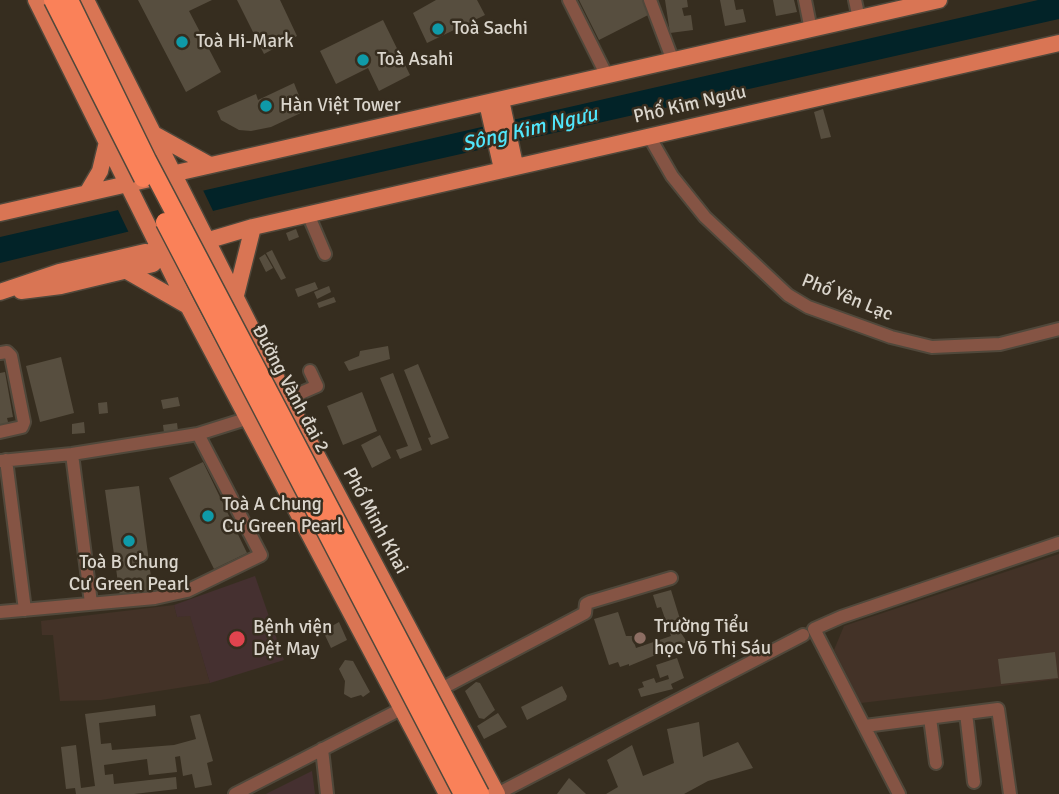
<!DOCTYPE html>
<html>
<head>
<meta charset="utf-8">
<style>
	body { margin:0 }
	canvas { display:block; background:#362d1f }
</style>
</head>
<body>
<canvas width="1059" height="794"></canvas>
<script>
const ctx = document.querySelector('canvas').getContext('2d');
ctx.lineJoin = 'round';
function paint(path, color) { ctx.fillStyle = color; ctx.fill(path, 'evenodd'); }
const shape = rows => new Path2D(rows.map(r => 'M' + r).join(''));
function strokePath(path, color, width, dash) { ctx.strokeStyle = color; ctx.lineWidth = width; ctx.lineCap = dash ? 'butt' : 'round'; ctx.setLineDash(dash || []); ctx.stroke(path); }
function label(font, color, halo, rows, align = 'center') {
  ctx.font = font + ' Signika,sans-serif'; ctx.lineWidth = 5; ctx.setLineDash([]); ctx.textBaseline = 'middle'; ctx.strokeStyle = halo; ctx.fillStyle = color; for (const [text, x, y, turn = 0] of rows) {
    ctx.save(); ctx.translate(x, y); ctx.rotate((+turn || 0) * Math.PI / 180); ctx.textAlign = isNaN(turn) ? turn : align; if (halo) ctx.strokeText(text, 0, 0); ctx.fillText(text, 0, 0); ctx.restore();
  }
}
paint(shape([
	[1059,554,1059,679,861,703,834,650,844,626],
	[174,605,177,617,190,615,210,683,101,700,60,701,53,635,42,635,41,621]
]), '#433227');
paint(shape([
	[255,576,284,660,210,683,190,616,177,617,174,605],
	[312,771,315,794,266,794]
]), '#453030');
paint(shape([
	[1038,0,1059,0,1059,19,266,198,0,263,0,237]
]), '#022328');
paint(shape([
	[201,186,215,215,130,235,116,206]
]), '#362d1f');
paint(shape([
	[138,0,212,0,189,11,221,72,186,92],
	[237,0,280,0,297,36,264,54],
	[436,0,477,0,485,15,427,43,413,13],
	[579,0,648,0,654,12,599,40],
	[665,0,687,0,688,7,682,8,684,16,691,15,693,30,670,33],
	[720,0,734,0,736,10,743,9,746,22,725,26],
	[773,0,794,0,797,12,776,16],
	[383,20,410,75,379,91,368,68,336,84,320,51],
	[294,83,305,111,271,127,251,131,239,130,221,120,217,111,256,94,258,100],
	[823,109,831,137,821,139,814,112],
	[296,229,299,237,289,241,286,233],
	[272,250,286,278,281,280,266,253],
	[265,254,273,268,266,272,259,258],
	[315,282,318,289,298,297,295,289],
	[329,286,331,292,317,299,314,292],
	[334,297,336,302,319,308,317,303],
	[388,346,390,359,349,371,344,362,359,356,360,351],
	[61,357,74,413,40,422,26,366],
	[418,364,449,438,431,445,428,438,431,437,404,370],
	[5,372,13,417,7,418,9,426,0,428,0,373],
	[393,373,422,450,400,459,396,450,408,446,380,378],
	[362,392,377,431,343,445,327,406],
	[178,397,180,406,163,409,161,400],
	[107,402,108,413,99,414,98,403],
	[84,422,85,433,72,434,72,424],
	[177,423,178,431,164,433,163,425],
	[380,435,391,458,372,468,361,445],
	[203,462,247,553,214,569,169,478],
	[139,486,153,592,120,597,105,490],
	[671,590,684,632,681,633,687,642,629,666,629,664,620,667,618,662,609,665,594,619,618,612,626,636,632,636,636,648,671,636,661,607,657,608,653,595],
	[339,622,347,640,331,648,323,631],
	[1055,652,1058,678,1001,684,998,659],
	[677,658,684,678,671,684,673,689,641,697,638,689,644,687,642,682,654,678,656,683,669,679,668,675,660,678,656,665],
	[345,660,353,661,370,692,363,697,361,695,351,698,344,694,345,681,339,669],
	[476,682,480,683,495,710,484,719,479,718,465,691],
	[562,686,567,696,566,700,527,720,521,707],
	[155,705,156,716,99,723,101,744,111,743,112,750,174,745,196,739,190,716,200,714,213,761,207,763,212,785,195,788,192,774,183,776,180,756,175,757,177,772,149,775,147,759,104,765,105,775,113,774,114,784,176,777,177,789,134,794,76,794,75,788,66,789,61,747,76,745,81,788,95,786,85,714],
	[498,713,507,727,484,739,477,726],
	[699,722,703,757,738,742,753,768,708,781,684,794,606,794,618,787,607,760,632,745,643,776,674,763,667,729],
	[569,778,586,794,557,794]
]), '#574e3f');
const minor = shape([
	[569,0,607,76],
	[650,0,673,61],
	[805,0,811,30],
	[855,0,859,19],
	[649,136,672,176,705,217,788,295,808,307,891,337,932,347,1000,344,1059,329],
	[308,214,325,254],
	[0,353,7,352,11,356,24,422,22,427,0,432],
	[287,399,317,386,310,371],
	[72,454,91,603],
	[6,460,25,610],
	[0,461,72,454,198,434,249,418],
	[0,612,155,598,187,591,261,555,198,434],
	[441,689,585,613,586,604,590,602,671,578],
	[966,713,974,782],
	[930,718,936,763],
	[865,726,998,709,1010,794],
	[322,749,327,794],
	[235,794,403,708],
	[497,794,803,635],
	[899,794,814,629,841,617,1059,543]
]);
const major = shape([
	[36,0,188,306,447,794],
	[86,0,287,399,497,794],
	[501,100,515,165],
	[487,103,502,169],
	[152,133,208,164],
	[87,193,100,171,107,142],
	[0,213,939,0],
	[127,271,188,306],
	[21,291,61,286,153,264,162,254],
	[0,292,59,272,145,252,162,254,253,227,1059,43],
	[236,295,253,227]
]);
strokePath(minor, '#50483b', 16);
strokePath(major, '#50483b', 19);
strokePath(minor, '#855444', 12);
strokePath(major, '#d97554', 16);
const highwayBridge = shape([
	[53,0,143,178],
	[69,0,147,160,480,794],
	[165,222,463,794]
]);
strokePath(highwayBridge, '#50483b', 21, []);
strokePath(highwayBridge, '#fa8159', 18);
for (const [x, y, r, color] of [
	[438,29,7,"#0f9aa8"],
	[182,42,7,"#0f9aa8"],
	[363,60,7,"#0f9aa8"],
	[266,106,7,"#0f9aa8"],
	[208,516,7,"#0f9aa8"],
	[129,541,7,"#0f9aa8"],
	[640,638,7,"#8d6e63"],
	[237,639,9,"#e0444e"]
]) { const dot = new Path2D(); dot.arc(x, y, r, 0, 2 * Math.PI); ctx.fillStyle = color; ctx.fill(dot); strokePath(dot, '#362d1f', 2.5); }
label('19px', '#dad5cc', '#362d1f', [
	["Toà Sachi",452,29],
	["Toà Hi-Mark",196,42],
	["Toà Asahi",377,60],
	["Hàn Việt Tower",280,106],
	["Toà A Chung",222,505],
	["Cư Green Pearl",222,527],
	["Toà B Chung",129,563,"center"],
	["Cư Green Pearl",129,585,"center"],
	["Trường Tiểu",654,627],
	["học Võ Thị Sáu",654,649],
	["Bệnh viện",253,628],
	["Dệt May",253,650]
], 'left');
label('19px', '#dad5cc', '#362d1f', [
	["Phố Kim Ngưu",690,105,-13],
	["Phố Yên Lạc",847,298,22],
	["Đường Vành đai 2",290,389,62],
	["Phố Minh Khai",375,521,62]
]);
label('italic 21px', '#50e6fc', '#362d1f', [
	["Sông Kim Ngưu",530,130,-13]
]);
</script>
</body>
</html>
